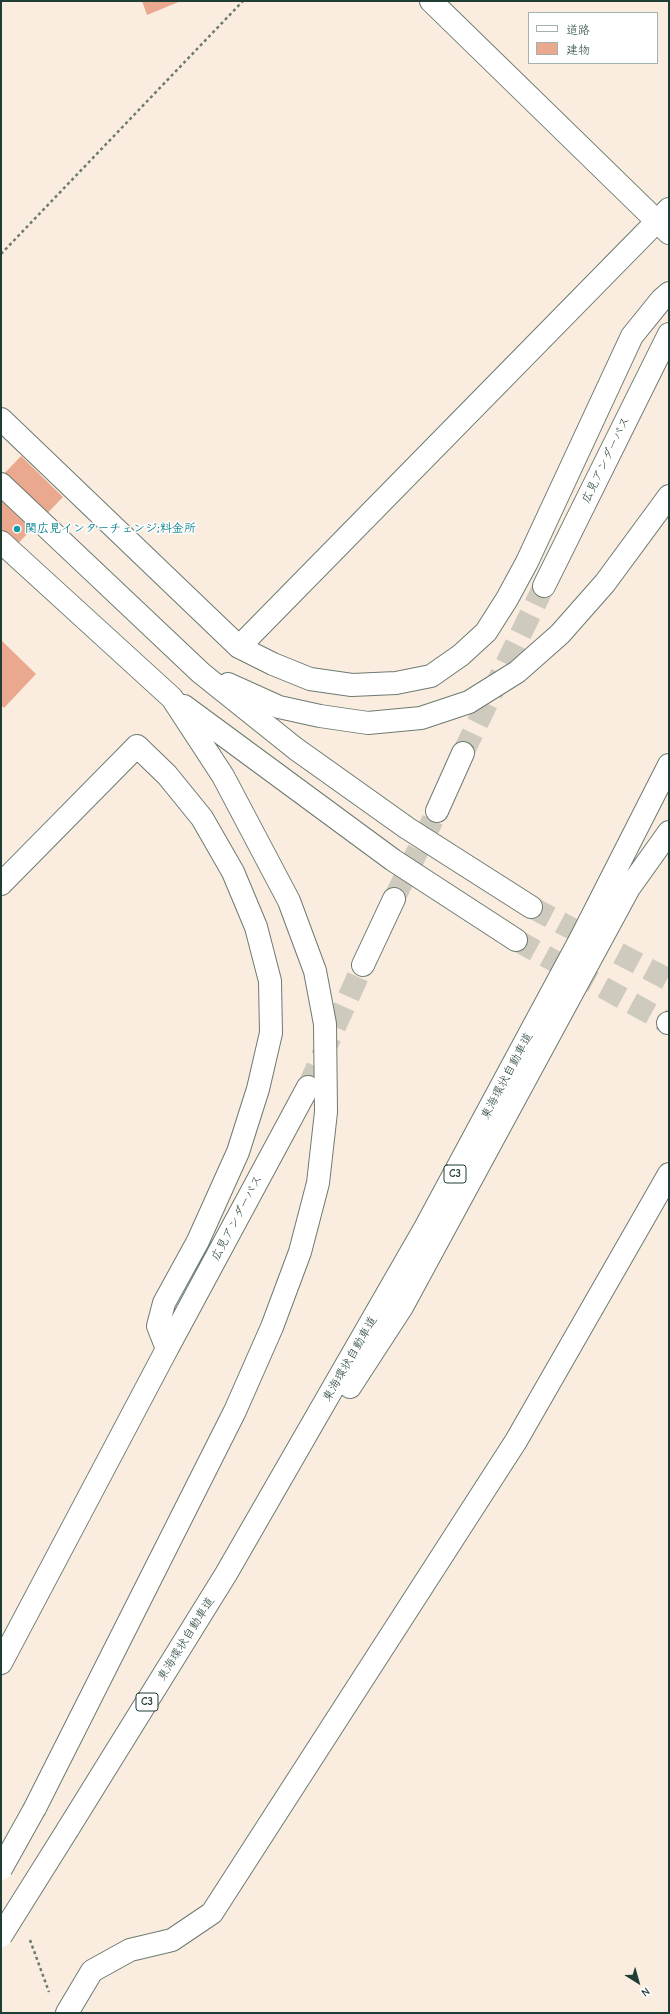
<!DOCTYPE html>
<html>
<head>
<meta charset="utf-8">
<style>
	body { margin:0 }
	#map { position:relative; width:670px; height:2014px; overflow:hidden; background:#faeddf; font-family:"Comic Neue","Klee One",sans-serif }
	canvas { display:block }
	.frame { position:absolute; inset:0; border:2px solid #1f3d34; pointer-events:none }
	.legend { position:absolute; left:528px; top:12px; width:130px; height:52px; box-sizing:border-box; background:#fff; border:1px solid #a5b1ae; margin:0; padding:5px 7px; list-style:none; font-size:12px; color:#1f3d34 }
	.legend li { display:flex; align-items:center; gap:8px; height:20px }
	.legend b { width:20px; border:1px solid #a5b1ae }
	.north { position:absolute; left:618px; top:1962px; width:40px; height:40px; -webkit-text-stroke:3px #fff; paint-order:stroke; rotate:143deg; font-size:11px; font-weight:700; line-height:16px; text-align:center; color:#1f3d34 }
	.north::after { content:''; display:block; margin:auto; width:14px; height:18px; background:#1f3d34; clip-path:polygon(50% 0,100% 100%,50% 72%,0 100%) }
</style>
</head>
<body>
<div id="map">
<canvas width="670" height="2014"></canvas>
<div class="frame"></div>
<ul class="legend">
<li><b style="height:5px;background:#fff"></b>道路</li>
<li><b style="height:11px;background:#eaa98e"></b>建物</li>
</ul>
<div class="north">N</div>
</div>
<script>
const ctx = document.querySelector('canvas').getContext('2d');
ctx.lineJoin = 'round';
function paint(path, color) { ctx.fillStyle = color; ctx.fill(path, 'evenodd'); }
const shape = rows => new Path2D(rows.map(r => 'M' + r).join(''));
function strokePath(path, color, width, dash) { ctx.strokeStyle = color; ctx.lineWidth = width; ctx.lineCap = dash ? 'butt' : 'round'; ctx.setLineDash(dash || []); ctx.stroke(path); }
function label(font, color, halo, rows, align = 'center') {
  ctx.font = font + ' "Comic Neue","Klee One",sans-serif'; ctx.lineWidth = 3; ctx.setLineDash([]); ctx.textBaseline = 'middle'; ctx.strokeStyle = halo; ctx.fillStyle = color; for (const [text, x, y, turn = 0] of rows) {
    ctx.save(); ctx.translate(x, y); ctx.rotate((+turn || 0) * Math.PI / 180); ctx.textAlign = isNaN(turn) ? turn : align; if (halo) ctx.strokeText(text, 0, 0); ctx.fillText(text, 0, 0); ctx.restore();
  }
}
paint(shape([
	[142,1,181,1,147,15],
	[21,456,63,497,1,561,1,477],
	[1,640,36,674,4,708,1,705]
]), '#eaa98e');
strokePath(shape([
	[463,753,544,586],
	[394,899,437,811],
	[308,1087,363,965]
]), '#cecabd', 22, [22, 11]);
strokePath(shape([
	[531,907,669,980],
	[516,940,668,1023]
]), '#cecabd', 22, [22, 11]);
const minor = shape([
	[431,1,669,233],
	[1,419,239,647,273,664,310,679,352,685,396,683,431,676,461,655,486,632,507,599,527,562,632,336,662,299,669,293],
	[544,586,669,334],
	[239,647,669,209],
	[437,811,463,753],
	[1,884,137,746,167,775,202,818,233,872,256,927,270,981,271,1033,258,1089,238,1152,198,1241,164,1303,158,1326,167,1349,1,1663],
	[363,965,394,899],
	[167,1349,308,1087],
	[67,2013,92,1971,130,1950,172,1940,212,1913,516,1441,669,1174]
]);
const highway = shape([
	[1,484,201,673,296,749,407,828,531,907],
	[1,542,172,698,223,776,289,901,315,971,325,1024,326,1112,318,1183,300,1252,272,1327,235,1411,35,1808],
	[228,684,279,707,320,716,368,723,421,718,469,702,517,672,560,634,605,583,669,496],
	[184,706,393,860,516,940],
	[668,1023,669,1023],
	[350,1387,402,1307,629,888,669,832],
	[68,1829,226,1574,425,1228,580,940,669,765]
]);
strokePath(minor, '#6c7b70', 24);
strokePath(highway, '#6c7b70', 24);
strokePath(shape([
	[1,254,243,1],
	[30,1940,49,1992]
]), '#6c7b70', 2.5, [3, 3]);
strokePath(minor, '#fff', 22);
strokePath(highway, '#fff', 22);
const highwayBridge = shape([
	[1,1869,35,1808],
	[1,1936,68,1829]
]);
strokePath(highwayBridge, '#6c7b70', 24, []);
strokePath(highwayBridge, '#fff', 22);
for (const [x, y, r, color] of [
	[17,529,4,"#0f9aa8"]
]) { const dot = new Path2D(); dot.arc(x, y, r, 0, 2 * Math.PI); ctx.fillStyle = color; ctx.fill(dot); strokePath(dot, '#fff', 1.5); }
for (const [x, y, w] of [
	[455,1174,22],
	[147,1702,22]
]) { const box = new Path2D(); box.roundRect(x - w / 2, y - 9, w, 18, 3); ctx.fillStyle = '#fff'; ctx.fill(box); strokePath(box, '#1f3d34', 1); }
label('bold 11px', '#1f3d34', null, [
	["C3",455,1174],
	["C3",147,1702]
]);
label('12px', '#1f3d34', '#fff', [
	["広見アンダーパス",606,460,-64],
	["東海環状自動車道",507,1076,-62],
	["広見アンダーパス",237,1218,-62],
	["東海環状自動車道",350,1359,-60],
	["東海環状自動車道",186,1639,-58]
]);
label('bold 12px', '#0d838f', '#fff', [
	["関広見インターチェンジ;料金所",25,529]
], 'left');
</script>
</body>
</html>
